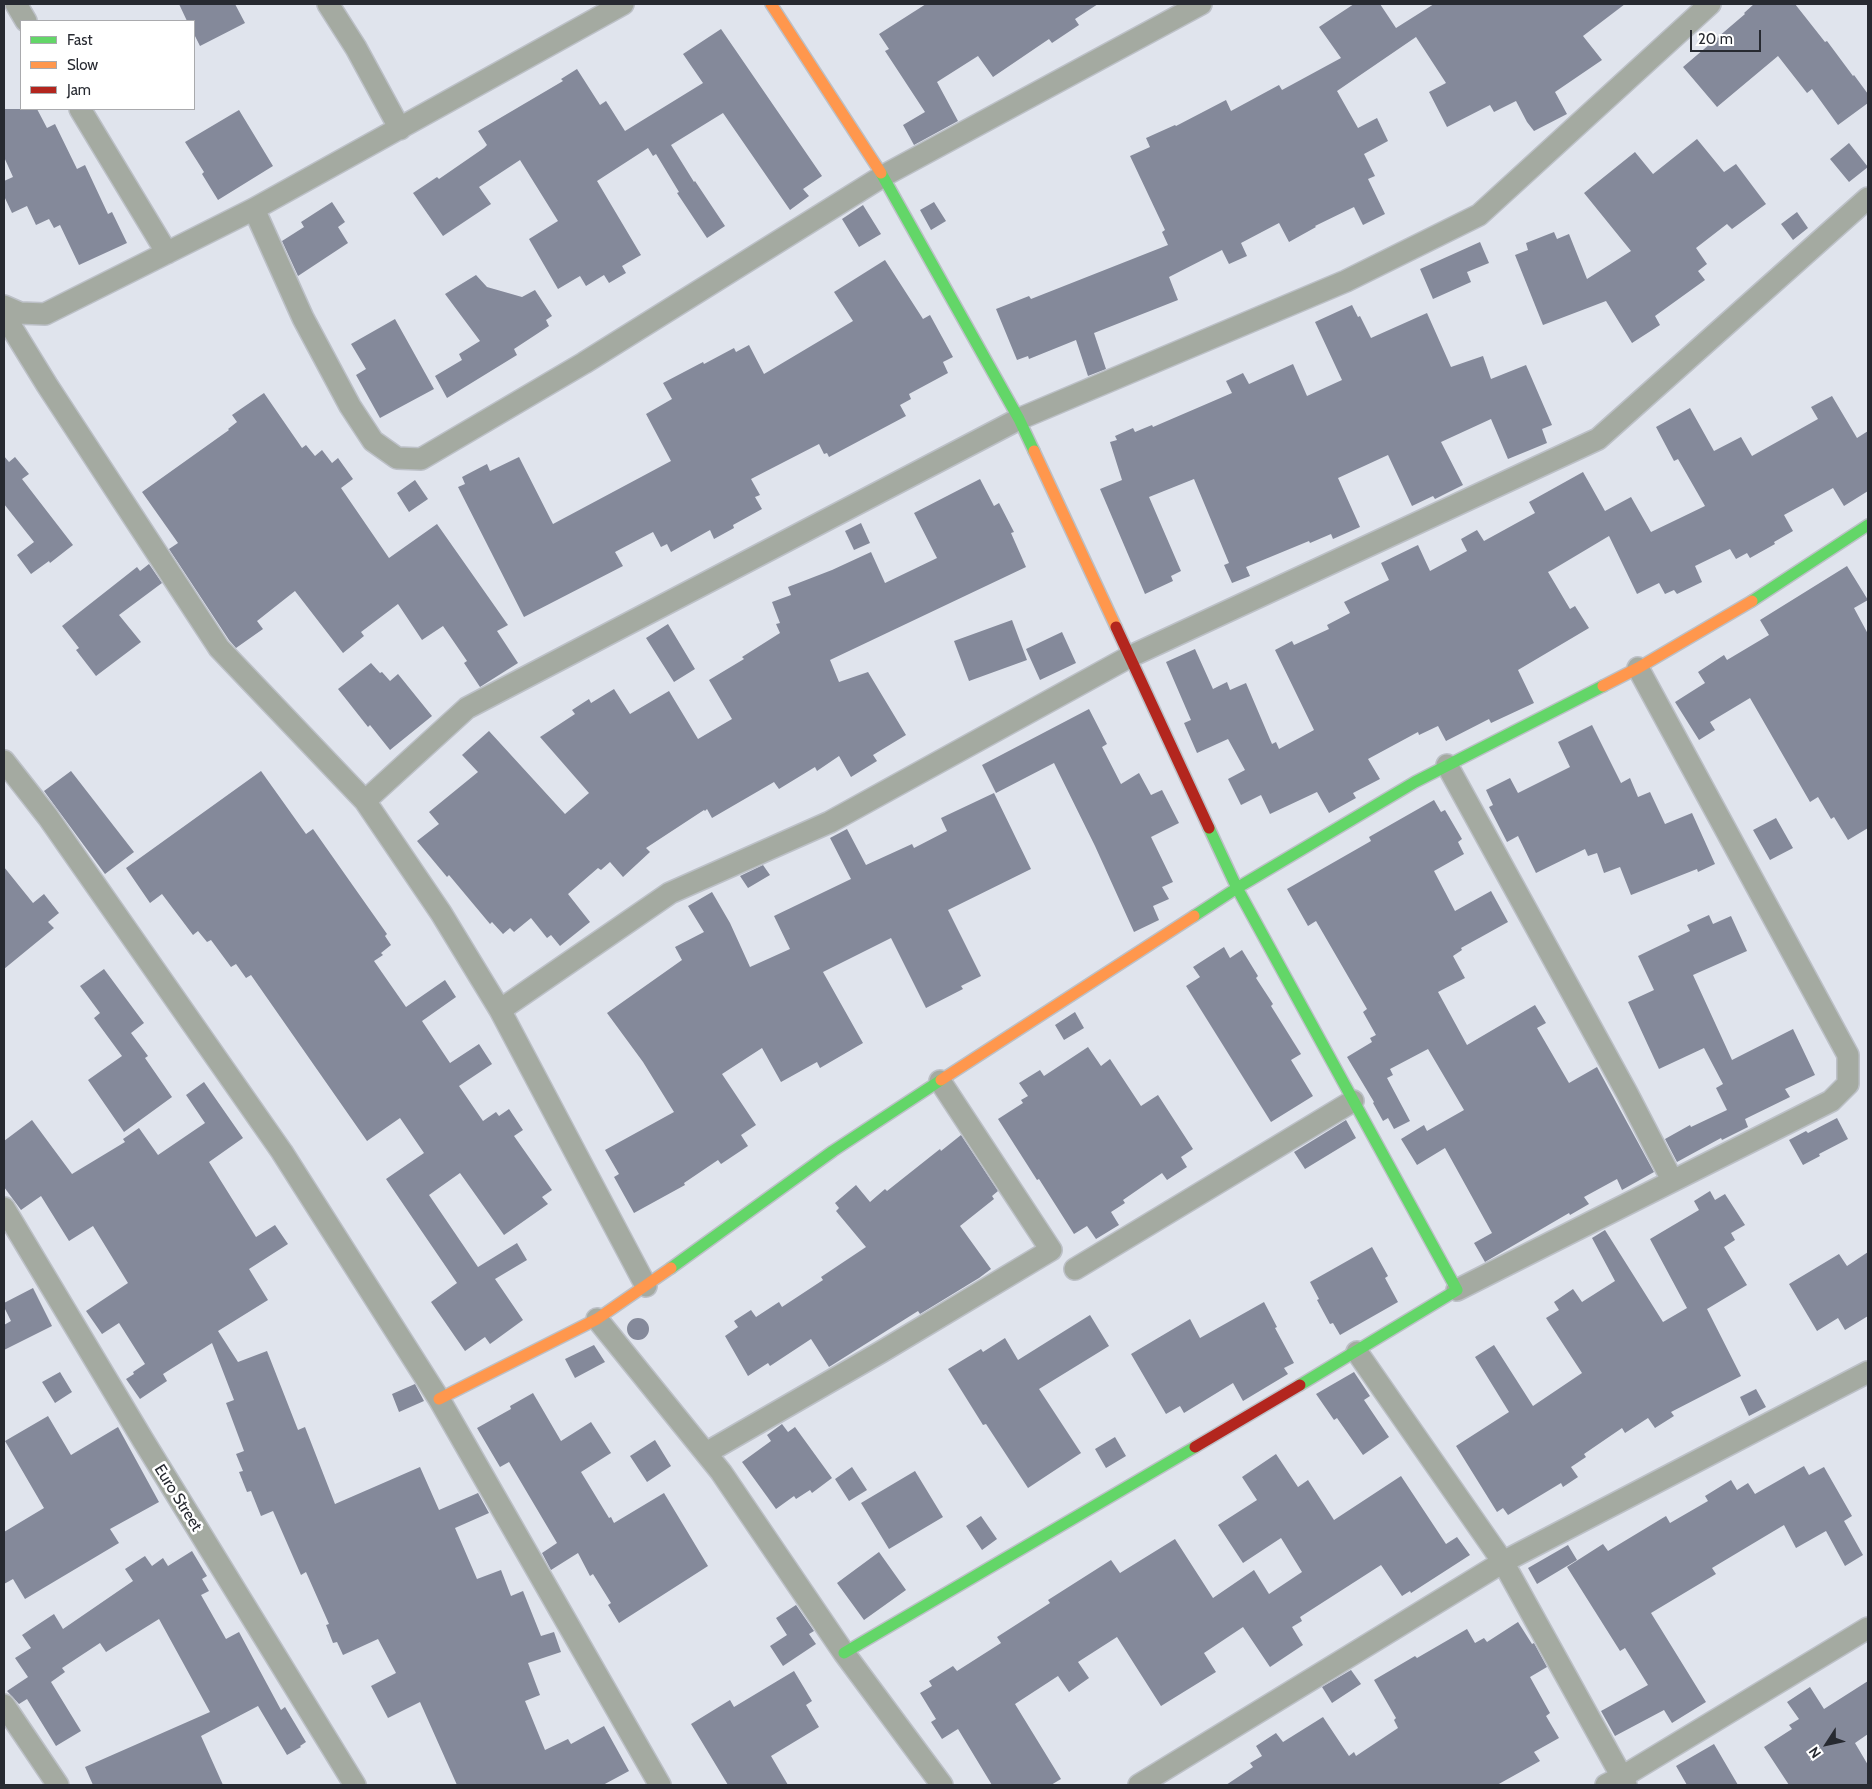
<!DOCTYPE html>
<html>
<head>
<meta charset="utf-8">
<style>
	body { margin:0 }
	#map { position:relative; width:1872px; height:1789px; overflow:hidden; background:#e0e4ed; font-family:Cabin,sans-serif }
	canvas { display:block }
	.frame { position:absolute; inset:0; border:5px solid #272a31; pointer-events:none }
	.legend { position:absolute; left:20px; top:20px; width:175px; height:90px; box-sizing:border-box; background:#fff; border:1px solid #a9aaad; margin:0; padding:6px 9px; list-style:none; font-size:15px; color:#272a31 }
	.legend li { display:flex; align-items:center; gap:10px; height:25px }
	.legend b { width:25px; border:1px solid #a9aaad }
	.north { position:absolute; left:1802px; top:1719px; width:50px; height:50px; -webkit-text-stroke:4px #fff; paint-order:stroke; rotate:235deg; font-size:14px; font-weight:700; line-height:20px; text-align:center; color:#272a31 }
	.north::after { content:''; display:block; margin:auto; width:18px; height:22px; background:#272a31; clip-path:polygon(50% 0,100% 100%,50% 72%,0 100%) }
	.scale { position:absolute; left:1690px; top:30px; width:71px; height:22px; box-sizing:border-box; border:2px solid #272a31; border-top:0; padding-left:6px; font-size:15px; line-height:18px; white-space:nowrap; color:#272a31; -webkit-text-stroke:4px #fff; paint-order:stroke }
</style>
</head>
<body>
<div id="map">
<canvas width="1872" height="1789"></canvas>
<div class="frame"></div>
<ul class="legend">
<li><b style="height:6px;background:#63d668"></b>Fast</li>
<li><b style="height:6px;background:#ff974d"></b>Slow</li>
<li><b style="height:6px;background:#b3261e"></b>Jam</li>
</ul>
<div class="north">N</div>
<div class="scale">20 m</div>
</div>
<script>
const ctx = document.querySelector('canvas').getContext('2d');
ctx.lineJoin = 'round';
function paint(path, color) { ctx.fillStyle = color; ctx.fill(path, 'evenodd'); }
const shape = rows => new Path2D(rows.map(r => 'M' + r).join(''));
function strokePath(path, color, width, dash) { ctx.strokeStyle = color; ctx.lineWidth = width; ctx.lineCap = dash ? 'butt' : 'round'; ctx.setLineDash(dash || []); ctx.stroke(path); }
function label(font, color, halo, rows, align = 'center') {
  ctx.font = font + ' Cabin,sans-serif'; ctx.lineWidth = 5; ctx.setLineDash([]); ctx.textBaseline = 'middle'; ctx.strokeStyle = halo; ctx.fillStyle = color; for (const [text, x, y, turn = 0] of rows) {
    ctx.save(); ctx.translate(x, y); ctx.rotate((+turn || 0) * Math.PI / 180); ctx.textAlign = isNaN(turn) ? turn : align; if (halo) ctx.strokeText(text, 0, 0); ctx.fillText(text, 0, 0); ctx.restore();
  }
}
paint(shape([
	[179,4,235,4,245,23,200,46,194,34,194,21,187,21],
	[926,4,1098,4,1075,19,1079,25,1052,43,1049,39,993,77,978,56,937,82,958,121,914,145,903,125,925,112,885,51,889,49,879,34],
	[1354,4,1380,4,1396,28,1434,4,1625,4,1583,36,1602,60,1555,92,1567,114,1534,131,1527,122,1516,101,1494,112,1490,105,1447,127,1429,92,1446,83,1416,37,1337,91,1358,128,1377,118,1388,141,1364,154,1375,176,1368,179,1385,214,1363,225,1354,207,1315,226,1316,227,1289,242,1279,223,1241,243,1247,256,1229,264,1222,250,1169,277,1178,300,1094,333,1106,369,1088,376,1076,340,1029,359,1028,356,1017,360,996,309,1029,296,1031,299,1168,245,1162,232,1165,230,1130,156,1150,147,1146,138,1175,125,1176,126,1226,100,1231,111,1279,85,1282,90,1341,58,1319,27],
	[1754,4,1795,4,1825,42,1827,41,1853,76,1854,75,1868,94,1868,103,1838,125,1812,89,1807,93,1778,56,1717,107,1683,67,1745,14,1744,13],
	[721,29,822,176,803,189,809,196,790,210,723,113,671,145,694,182,695,181,725,226,707,238,677,193,679,192,656,154,653,156,648,148,597,181,641,255,622,266,626,273,609,283,604,275,586,286,580,276,558,289,529,239,558,221,520,160,479,187,491,204,443,236,413,193,437,177,439,179,484,148,487,145,478,131,563,81,561,79,577,69,600,105,606,101,625,131,703,83,683,54],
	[4,109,37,109,47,128,55,124,77,169,85,165,108,214,112,212,127,243,79,265,60,225,54,228,49,219,36,225,27,206,12,213,4,196,4,181,13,177,4,157],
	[239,110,273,166,218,200,202,174,204,172,185,142],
	[1697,139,1724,172,1736,164,1766,204,1732,229,1727,224,1696,248,1707,264,1698,271,1705,280,1655,316,1660,325,1632,343,1606,301,1543,325,1515,255,1528,250,1526,243,1554,232,1557,239,1569,234,1587,279,1631,251,1584,193,1635,152,1653,174],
	[1849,143,1868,167,1849,182,1830,159],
	[332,202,345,222,338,227,348,243,298,276,282,241,304,227,301,222],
	[934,202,946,221,931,230,920,210],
	[863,205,881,234,859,247,842,219],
	[1797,212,1808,228,1793,240,1781,224],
	[1480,242,1489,263,1467,272,1471,282,1433,299,1420,269],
	[885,260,923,319,930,315,953,357,943,362,948,373,909,394,911,399,900,405,906,416,829,457,827,453,824,454,819,444,751,479,760,495,755,497,762,509,733,525,734,528,714,539,710,530,671,552,667,544,661,547,653,532,615,552,623,566,524,617,458,487,465,484,462,477,487,464,490,471,519,457,553,524,671,461,646,414,672,399,663,383,703,362,704,364,734,348,736,352,749,345,764,374,853,321,834,292],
	[476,275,487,287,522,297,535,290,552,316,546,320,549,326,514,349,517,355,447,398,435,376,462,360,459,354,480,341,445,294],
	[1352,305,1358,317,1360,316,1371,338,1427,313,1451,367,1483,356,1491,379,1526,365,1552,425,1542,429,1547,443,1508,459,1491,419,1441,442,1463,485,1435,499,1433,496,1412,506,1388,455,1338,478,1360,527,1333,539,1331,534,1310,543,1309,541,1246,567,1250,576,1232,583,1224,565,1229,563,1194,479,1149,497,1181,571,1171,576,1173,581,1145,594,1100,489,1122,480,1110,442,1117,440,1115,436,1133,428,1135,432,1152,425,1153,427,1232,393,1226,381,1243,373,1249,384,1293,364,1307,396,1342,380,1315,322],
	[395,319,434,389,380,418,356,375,366,369,351,344],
	[264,393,302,448,306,445,315,456,322,450,332,463,338,458,353,479,341,488,389,558,437,524,508,625,497,631,518,663,480,687,464,663,467,661,443,626,422,640,398,604,361,632,364,636,343,653,295,591,257,621,263,629,236,648,229,640,169,549,178,543,142,492,229,430,228,429,237,422,232,415],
	[1832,396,1857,438,1868,431,1868,491,1844,506,1833,488,1784,515,1793,531,1774,542,1775,544,1750,558,1747,553,1736,559,1730,549,1695,566,1702,582,1677,594,1674,590,1665,594,1659,583,1637,594,1609,536,1552,570,1548,572,1570,609,1575,606,1589,628,1518,670,1534,703,1491,723,1489,719,1446,741,1438,726,1419,735,1418,732,1368,759,1380,779,1353,793,1356,798,1329,813,1317,792,1270,814,1261,795,1241,805,1228,779,1245,770,1228,739,1197,753,1184,723,1191,720,1166,662,1195,649,1213,689,1227,682,1230,690,1246,683,1272,744,1276,742,1279,749,1314,730,1275,650,1292,641,1294,645,1329,629,1327,625,1350,613,1344,602,1389,580,1381,563,1418,545,1430,571,1467,551,1461,539,1477,530,1484,541,1535,513,1529,502,1583,472,1605,511,1631,497,1651,532,1705,506,1678,459,1674,461,1656,427,1690,408,1714,451,1741,437,1752,456,1818,419,1811,407],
	[4,456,9,462,15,457,29,474,22,479,73,545,50,563,49,561,31,574,17,555,34,542,4,504],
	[980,479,994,506,999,503,1014,532,1011,533,1026,567,830,660,839,682,868,672,906,735,873,755,877,761,851,777,839,756,817,771,815,767,779,789,774,782,712,818,707,809,705,811,704,810,646,848,650,852,623,877,610,862,601,870,598,868,568,894,590,922,560,946,551,935,547,938,531,918,514,932,510,928,503,934,492,922,490,924,449,875,447,877,417,841,439,824,429,812,478,772,462,755,489,731,565,814,589,793,540,737,575,714,572,710,589,699,591,703,614,689,630,714,669,691,698,739,732,719,709,680,744,659,742,657,780,633,776,624,780,623,772,602,791,595,788,587,832,570,871,552,885,583,937,558,914,513],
	[415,480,428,499,409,512,397,493],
	[861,523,870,543,854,550,845,531],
	[149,564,162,583,119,615,141,642,96,676,76,650,79,648,62,626,137,567,140,571],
	[1847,566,1868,600,1854,608,1868,634,1868,828,1848,840,1834,817,1831,819,1818,797,1810,802,1750,698,1710,722,1715,730,1699,740,1675,702,1705,683,1698,672,1724,655,1727,660,1769,635,1760,620],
	[1012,620,1027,660,969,681,954,641],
	[668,624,695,669,674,682,646,638],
	[1062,632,1076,663,1040,680,1026,649],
	[371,663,380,673,382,672,390,681,398,674,432,716,390,750,370,725,368,727,338,689],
	[1089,709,1107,744,1102,747,1121,784,1139,773,1151,795,1162,790,1179,823,1151,837,1173,882,1162,887,1169,899,1153,906,1159,920,1134,932,1095,846,1054,763,996,793,982,765],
	[1592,725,1621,783,1630,778,1638,797,1650,792,1665,824,1692,813,1715,864,1698,872,1697,869,1631,895,1620,867,1604,873,1597,853,1588,856,1585,849,1536,873,1518,836,1507,842,1489,807,1493,805,1486,790,1510,778,1518,793,1570,767,1558,742],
	[71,771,134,852,105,874,44,791],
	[261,771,306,834,313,829,387,934,385,936,391,945,381,953,383,955,374,961,406,1007,445,980,456,997,422,1021,450,1063,479,1044,492,1064,459,1086,483,1121,496,1112,499,1116,509,1109,523,1130,514,1136,552,1190,542,1197,548,1204,504,1235,460,1173,429,1195,478,1267,517,1243,527,1260,495,1279,523,1320,490,1344,485,1337,465,1351,431,1302,457,1283,386,1179,424,1153,400,1118,367,1141,251,975,246,978,236,964,231,967,211,940,207,942,198,931,193,935,162,894,150,903,126,868],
	[994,793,1031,869,948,910,981,976,961,986,963,989,926,1008,891,938,823,972,863,1043,820,1068,817,1062,781,1082,762,1048,722,1074,756,1125,741,1135,748,1146,721,1164,718,1160,684,1183,685,1185,634,1213,614,1177,619,1174,605,1150,674,1112,643,1062,607,1013,682,960,675,947,704,932,688,906,712,892,730,923,750,967,790,949,774,916,851,879,830,838,847,829,866,865,912,844,914,848,947,831,941,818],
	[1434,800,1441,812,1445,810,1462,839,1458,842,1464,854,1434,871,1455,911,1491,891,1508,922,1461,948,1462,950,1453,956,1465,978,1438,992,1467,1045,1535,1005,1546,1023,1537,1028,1569,1083,1597,1067,1654,1172,1622,1190,1617,1179,1584,1197,1589,1204,1570,1215,1569,1213,1485,1262,1474,1243,1492,1233,1445,1148,1417,1165,1401,1139,1424,1125,1427,1131,1464,1110,1428,1049,1390,1069,1393,1075,1387,1078,1410,1121,1394,1129,1388,1118,1383,1121,1373,1103,1374,1102,1347,1057,1372,1042,1370,1038,1376,1035,1363,1012,1367,1009,1316,921,1308,926,1287,889,1371,841,1369,837],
	[1776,818,1793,848,1770,860,1753,830],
	[763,865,770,875,748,888,740,876],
	[4,867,33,903,44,894,59,913,48,922,54,928,4,969],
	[1709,915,1713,924,1731,916,1747,951,1693,975,1732,1060,1793,1029,1815,1075,1785,1089,1790,1097,1745,1119,1748,1127,1722,1140,1721,1138,1677,1162,1665,1139,1690,1125,1691,1127,1727,1110,1716,1088,1723,1084,1704,1048,1659,1069,1628,1002,1654,990,1638,956,1690,931,1687,925],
	[1224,947,1230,958,1242,950,1258,976,1256,978,1273,1004,1271,1006,1301,1054,1291,1060,1313,1096,1271,1122,1186,986,1200,977,1193,967],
	[104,969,144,1023,131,1033,148,1056,145,1058,172,1097,124,1132,88,1080,122,1056,94,1018,100,1013,80,986],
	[1075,1012,1084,1028,1064,1040,1055,1025],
	[1088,1047,1101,1066,1110,1059,1141,1106,1158,1095,1193,1149,1181,1157,1187,1167,1167,1180,1162,1173,1123,1200,1125,1203,1111,1212,1119,1225,1096,1239,1087,1226,1074,1234,1039,1179,1037,1180,998,1119,1023,1103,1021,1100,1028,1096,1019,1083,1040,1070,1044,1076],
	[204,1082,243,1138,209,1162,256,1237,275,1225,288,1244,249,1269,268,1300,218,1331,238,1362,267,1351,298,1430,305,1427,335,1504,420,1467,439,1510,478,1493,489,1513,455,1528,477,1579,501,1570,511,1596,523,1591,541,1636,554,1632,561,1652,528,1663,540,1695,525,1701,545,1750,568,1739,571,1744,604,1726,629,1771,603,1785,457,1785,420,1702,388,1718,371,1686,396,1673,378,1639,343,1655,337,1642,333,1643,326,1625,329,1624,306,1572,301,1575,273,1511,261,1516,251,1491,247,1492,239,1472,243,1471,236,1454,244,1451,226,1403,234,1400,212,1343,163,1374,167,1381,140,1399,126,1379,134,1374,133,1372,145,1364,119,1323,102,1334,86,1311,128,1283,93,1226,69,1241,41,1196,21,1210,4,1187,4,1141,32,1120,72,1174,125,1142,123,1139,139,1128,158,1155,205,1123,186,1095],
	[1837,1118,1848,1139,1819,1154,1820,1156,1803,1165,1789,1140,1806,1131,1808,1133],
	[1346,1120,1356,1138,1305,1169,1294,1152],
	[961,1135,998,1191,992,1196,994,1199,960,1226,991,1269,979,1278,920,1314,918,1311,829,1367,811,1339,770,1366,768,1363,748,1376,725,1336,738,1327,734,1321,751,1310,756,1317,779,1302,782,1307,823,1280,821,1277,866,1247,836,1211,839,1208,835,1203,856,1185,870,1202,885,1189,887,1191,940,1149,941,1151],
	[1710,1191,1715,1200,1725,1194,1745,1225,1731,1233,1735,1240,1724,1247,1747,1285,1707,1309,1741,1376,1671,1412,1674,1416,1655,1428,1648,1418,1625,1433,1622,1428,1584,1454,1586,1457,1571,1467,1578,1477,1563,1487,1561,1483,1508,1515,1503,1508,1497,1512,1456,1446,1509,1412,1475,1357,1494,1345,1533,1406,1582,1373,1546,1318,1559,1310,1554,1302,1573,1289,1582,1302,1615,1281,1592,1238,1605,1230,1663,1322,1687,1308,1650,1239,1699,1210,1694,1201],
	[1372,1247,1388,1276,1385,1278,1398,1302,1340,1335,1333,1323,1330,1324,1317,1300,1319,1299,1310,1282],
	[1868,1252,1868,1316,1845,1330,1838,1318,1817,1331,1789,1284,1839,1254,1847,1266],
	[33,1288,52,1326,4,1350,4,1325,11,1321,4,1307,4,1303],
	[1264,1302,1277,1327,1275,1328,1294,1363,1284,1368,1288,1374,1243,1401,1233,1383,1184,1413,1180,1406,1166,1414,1131,1354,1190,1319,1200,1338],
	[1090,1315,1109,1346,1039,1389,1081,1453,1028,1488,986,1424,983,1425,948,1369,981,1349,983,1352,1005,1338,1018,1360],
	'627 1329a11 11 0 1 1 22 0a11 11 0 1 1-22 0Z',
	[594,1345,605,1362,575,1378,565,1359],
	[60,1372,72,1392,55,1403,42,1382],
	[1354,1372,1370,1396,1364,1400,1389,1437,1363,1455,1337,1418,1334,1420,1316,1394],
	[415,1384,424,1401,399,1412,392,1394],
	[1756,1389,1766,1407,1749,1416,1740,1397],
	[533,1393,561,1441,591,1422,611,1453,581,1472,609,1518,611,1517,614,1523,664,1493,708,1566,619,1623,608,1605,611,1603,593,1574,590,1576,578,1553,551,1570,542,1553,557,1543,509,1462,500,1467,477,1428,511,1409,510,1406],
	[48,1416,71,1455,118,1427,159,1502,110,1529,119,1543,25,1599,13,1579,4,1584,4,1532,44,1508,5,1441],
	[782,1424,788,1432,795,1427,832,1478,812,1493,810,1490,796,1499,794,1496,776,1509,742,1462,771,1441,767,1435],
	[1115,1437,1126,1456,1106,1468,1095,1449],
	[655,1440,671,1466,647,1482,630,1456],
	[1276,1454,1298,1487,1308,1480,1334,1520,1401,1476,1446,1544,1457,1537,1470,1555,1411,1593,1410,1591,1402,1596,1381,1565,1300,1617,1302,1621,1292,1627,1303,1645,1270,1667,1243,1627,1204,1653,1216,1672,1161,1706,1117,1637,1078,1662,1089,1678,1069,1692,1058,1676,1015,1704,1061,1779,1051,1785,992,1785,958,1729,942,1739,931,1722,936,1719,920,1693,932,1686,929,1681,953,1666,957,1671,1001,1643,997,1637,1050,1603,1048,1600,1111,1560,1120,1573,1175,1539,1213,1598,1254,1570,1269,1594,1302,1572,1281,1538,1243,1563,1218,1525,1257,1500,1242,1477],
	[1804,1466,1809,1475,1824,1467,1852,1516,1844,1521,1863,1555,1845,1566,1826,1531,1796,1548,1784,1525,1712,1568,1716,1574,1651,1613,1706,1702,1672,1723,1664,1710,1615,1736,1601,1711,1648,1685,1625,1648,1620,1651,1567,1567,1603,1544,1608,1551,1666,1516,1670,1523,1708,1501,1705,1496,1731,1480,1737,1490,1748,1483,1755,1494],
	[852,1467,867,1490,849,1501,835,1479],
	[915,1471,943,1517,889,1549,861,1503],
	[981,1516,997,1539,982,1550,966,1526],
	[1568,1545,1577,1560,1537,1584,1528,1568],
	[192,1551,207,1576,202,1579,209,1591,201,1595,226,1639,239,1632,281,1710,285,1707,306,1742,300,1746,301,1747,287,1755,258,1706,201,1736,223,1785,93,1785,85,1767,210,1712,159,1619,106,1652,100,1643,62,1668,65,1672,51,1682,81,1731,56,1746,27,1699,19,1704,7,1691,28,1677,15,1658,31,1648,22,1635,54,1614,63,1629,133,1581,125,1569,145,1556,152,1566,163,1558,168,1566],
	[879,1552,906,1590,864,1620,837,1583],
	[796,1605,814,1631,809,1634,816,1644,783,1666,770,1646,787,1635,776,1618],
	[1518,1622,1532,1644,1534,1643,1547,1667,1530,1677,1550,1713,1546,1716,1559,1738,1534,1752,1540,1761,1497,1785,1226,1785,1253,1767,1250,1763,1262,1756,1256,1746,1276,1733,1283,1742,1323,1717,1349,1756,1354,1752,1356,1756,1398,1728,1394,1720,1396,1718,1374,1680,1415,1656,1417,1658,1467,1629,1475,1643,1484,1638,1487,1642],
	[1351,1670,1361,1684,1332,1703,1322,1687],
	[794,1671,812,1701,806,1705,819,1727,771,1756,788,1785,728,1785,691,1724,730,1700,734,1707],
	[1868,1681,1868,1734,1855,1743,1868,1765,1868,1785,1789,1785,1764,1747,1792,1729,1789,1725,1799,1719,1787,1702,1810,1687,1824,1709],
	[1714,1744,1738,1785,1687,1785,1676,1766]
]), '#84899a');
const street = shape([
	[16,4,26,21],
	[328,4,356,48,400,129],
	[80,109,167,253],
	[254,209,303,318,350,406,373,441,397,458,421,459,584,363,883,176,1201,4],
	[4,306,20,313,45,314,254,209,623,4],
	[4,315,47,385,219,648,365,801,441,913,500,1010,646,1286],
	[4,761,48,817,282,1152,439,1399,660,1785],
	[1447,765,1627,1093,1672,1180],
	[365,801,467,708,1019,419,1346,281,1479,215,1710,4],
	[500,1010,670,893,830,822,1129,657,1598,439,1868,198],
	[4,1208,143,1440,355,1785],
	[1075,1269,1353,1101],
	[1457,1290,1831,1101,1848,1084,1848,1055,1638,668],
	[597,1319,721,1472,844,1653,942,1785],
	[1357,1352,1503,1562,1622,1777,1606,1785],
	[706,1453,881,1352,1051,1250,940,1081],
	[4,1705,58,1785],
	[1139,1785,1503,1562,1868,1372],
	[1626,1785,1622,1777,1868,1628]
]);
const fast = shape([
	[881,173,1019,419,1034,451],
	[1752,601,1868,525],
	[1209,828,1237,888,1415,782,1603,686],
	[1194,916,1237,888,1457,1290,1300,1385],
	[671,1268,833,1151,941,1080],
	[844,1653,1195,1447]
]);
const slow = shape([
	[771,4,881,173],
	[1034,451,1116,627],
	[1603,686,1638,668,1752,601],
	[941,1080,1194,916],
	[439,1399,597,1319,671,1268]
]);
const jam = shape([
	[1116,627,1209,828],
	[1195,1447,1300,1385]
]);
strokePath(street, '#bcc0c7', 24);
strokePath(fast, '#bcc0c7', 14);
strokePath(slow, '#bcc0c7', 14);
strokePath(jam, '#bcc0c7', 14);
strokePath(street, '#a4aaa1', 21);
strokePath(fast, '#63d668', 11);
strokePath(slow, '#ff974d', 11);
strokePath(jam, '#b3261e', 11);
label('16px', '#272a31', '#fff', [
	["Euro Street",178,1498,58]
]);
</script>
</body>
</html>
